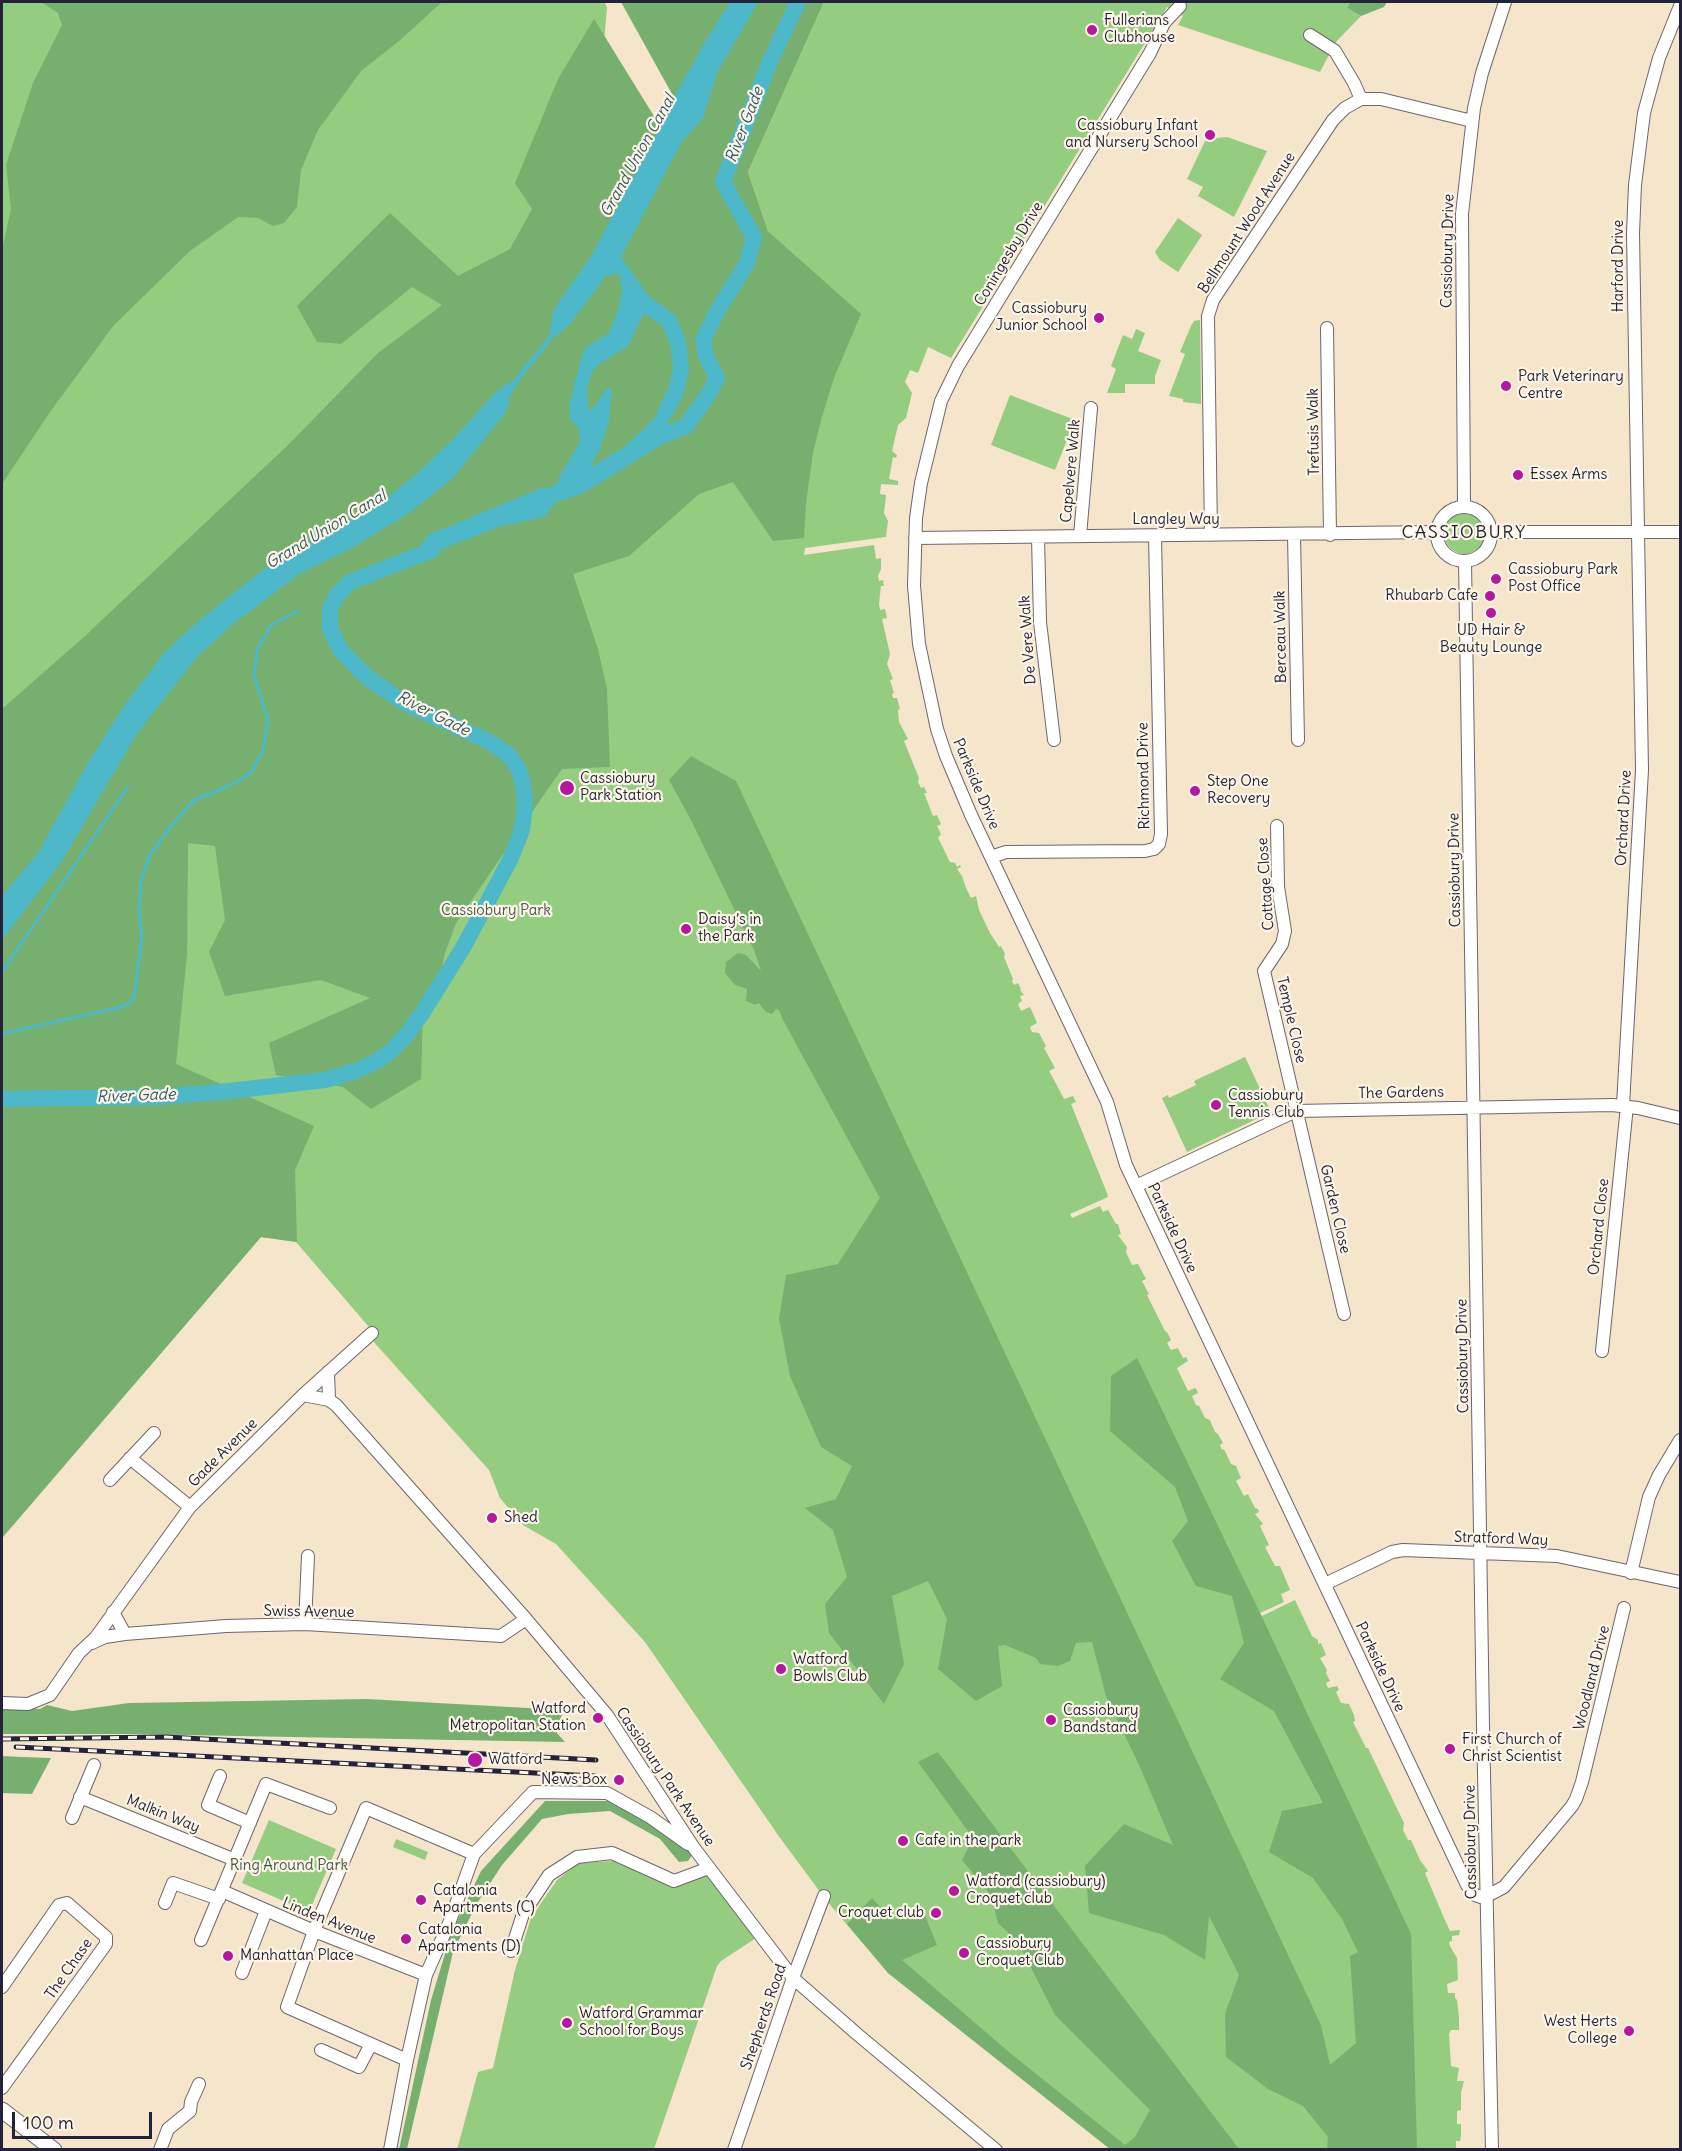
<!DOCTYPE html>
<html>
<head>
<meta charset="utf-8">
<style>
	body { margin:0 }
	#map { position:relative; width:1682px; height:2151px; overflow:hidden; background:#f5e5cb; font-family:Delius,sans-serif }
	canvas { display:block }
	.frame { position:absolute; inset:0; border:3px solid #22223b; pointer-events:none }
	.scale { position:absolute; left:12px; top:2112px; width:140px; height:27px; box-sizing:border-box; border:3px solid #22223b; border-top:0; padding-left:8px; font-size:18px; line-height:21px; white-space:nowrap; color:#22223b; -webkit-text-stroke:4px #fcf5e5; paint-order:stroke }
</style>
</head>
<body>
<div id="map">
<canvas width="1682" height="2151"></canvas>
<div class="frame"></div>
<div class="scale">100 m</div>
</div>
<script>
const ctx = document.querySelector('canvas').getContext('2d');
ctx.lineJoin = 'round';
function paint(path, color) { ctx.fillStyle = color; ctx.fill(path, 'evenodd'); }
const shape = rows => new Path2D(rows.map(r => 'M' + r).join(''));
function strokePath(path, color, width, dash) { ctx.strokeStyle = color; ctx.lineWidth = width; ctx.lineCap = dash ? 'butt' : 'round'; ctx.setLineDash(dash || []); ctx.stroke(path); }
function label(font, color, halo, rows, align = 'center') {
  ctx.font = font + ' Delius,sans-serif'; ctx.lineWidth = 4.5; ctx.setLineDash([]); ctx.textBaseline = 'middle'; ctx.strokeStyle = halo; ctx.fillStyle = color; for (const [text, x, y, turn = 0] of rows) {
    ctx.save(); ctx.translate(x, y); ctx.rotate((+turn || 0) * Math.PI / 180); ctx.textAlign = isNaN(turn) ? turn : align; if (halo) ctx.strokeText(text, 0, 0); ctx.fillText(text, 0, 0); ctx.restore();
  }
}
paint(shape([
	[2,2,605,2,607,8,588,228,87,634,2,710],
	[824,2,1350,2,1347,8,1361,16,1335,43,1320,72,1178,25,1183,16,1167,7,951,358,928,347,918,373,910,370,905,382,912,393,906,418,898,425,896,434,892,451,897,455,896,458,893,457,889,479,898,481,898,485,881,484,880,494,886,495,884,513,888,521,886,537,805,548,804,555,874,545,876,559,881,558,881,569,878,576,879,581,883,580,884,586,881,586,879,604,880,610,885,609,887,618,882,619,890,654,887,664,893,679,890,680,894,693,892,694,893,698,897,698,900,709,898,710,899,722,908,739,904,741,919,778,918,782,921,788,924,787,927,793,924,793,933,816,937,815,941,824,937,826,941,834,938,838,950,862,955,863,957,867,960,865,961,867,957,869,962,876,966,888,971,898,976,896,979,910,990,933,999,947,1001,946,1005,954,1004,957,1013,979,1012,981,1014,985,1018,983,1021,989,1020,990,1024,995,1020,996,1022,1001,1018,1004,1021,1011,1030,1007,1037,1023,1030,1027,1032,1032,1039,1033,1046,1046,1044,1048,1055,1068,1049,1071,1053,1078,1064,1099,1073,1096,1076,1102,1071,1104,1107,1193,1108,1197,1070,1214,1072,1218,1100,1206,1103,1212,1108,1210,1116,1224,1118,1224,1121,1234,1118,1235,1127,1247,1126,1252,1132,1265,1138,1264,1146,1279,1142,1281,1149,1294,1147,1295,1165,1331,1167,1332,1171,1340,1167,1343,1171,1350,1178,1348,1183,1358,1186,1357,1188,1361,1177,1368,1188,1391,1195,1388,1197,1390,1198,1393,1192,1396,1196,1405,1199,1406,1205,1418,1210,1420,1215,1432,1218,1434,1223,1443,1220,1445,1222,1450,1224,1449,1231,1464,1236,1466,1241,1478,1236,1481,1244,1496,1248,1494,1255,1508,1258,1509,1259,1512,1255,1514,1263,1524,1260,1526,1269,1545,1265,1547,1275,1566,1280,1566,1290,1590,1281,1594,1284,1602,1260,1613,1262,1616,1295,1600,1312,1636,1318,1640,1318,1644,1321,1643,1326,1655,1320,1658,1327,1670,1326,1673,1330,1681,1326,1683,1328,1688,1337,1686,1339,1690,1336,1692,1341,1703,1349,1704,1354,1715,1355,1721,1353,1722,1366,1748,1368,1748,1404,1823,1403,1830,1408,1840,1411,1840,1420,1860,1428,1871,1425,1873,1444,1918,1450,1931,1460,1930,1459,1935,1452,1936,1452,1941,1449,1942,1450,1946,1457,1958,1458,1980,1447,1984,1448,1993,1455,1993,1455,1998,1457,2000,1459,2017,1459,2030,1451,2030,1449,2034,1451,2066,1459,2068,1457,2081,1464,2081,1461,2092,1461,2110,1457,2111,1457,2124,1461,2124,1461,2135,1460,2141,1456,2141,1456,2149,1110,2149,888,1973,826,1900,778,1835,645,1642,556,1544,523,1525,500,1498,489,1470,372,1340,369,1327,296,1242,261,1237,2,1538,2,940,858,312,768,231,748,172],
	[1227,137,1267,151,1234,217,1198,196,1203,187,1187,179,1206,139],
	[1178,218,1202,235,1178,272,1160,260,1155,252],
	[1200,320,1201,404,1183,402,1183,399,1169,396,1185,354,1180,352,1191,326,1194,321],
	[1136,329,1145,333,1138,351,1161,360,1155,376,1155,384,1125,384,1125,393,1107,393,1116,369,1111,366,1123,335,1132,339],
	[1010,395,1075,420,1055,470,991,445],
	'1444 533a21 21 0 1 1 42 0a21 21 0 1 1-42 0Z',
	[1245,1057,1271,1112,1187,1152,1162,1098,1168,1095,1169,1098,1196,1085,1194,1081],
	[269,1820,336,1849,309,1912,242,1883],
	[396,1839,428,1852,425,1860,393,1847],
	[613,1861,667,1885,704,1872,756,1938,721,1961,717,1966,654,2149,457,2150,478,2072,493,2068,515,1970,531,1918,557,1880,579,1863]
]), '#94cc80');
paint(shape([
	[41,2,442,2,399,41,361,71,318,130,301,170,297,207,284,223,273,226,258,218,238,217,190,251,114,325,50,412,2,484,2,250,11,209,6,165,33,83,62,25,58,13],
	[621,2,824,2,748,172,768,231,861,314,834,378,821,420,813,453,806,503,804,538,773,541,733,482,699,494,629,556,573,574,598,649,607,689,610,767,562,769,541,799,456,923,445,953,437,990,423,1012,421,1079,371,1109,343,1087,276,1075,269,1043,370,998,321,980,225,996,209,952,225,920,215,846,188,843,187,955,176,1064,314,1126,295,1170,297,1242,261,1237,2,1538,2,709,87,634,286,447,378,353,442,305,412,287,341,344,317,342,297,306,390,213,458,276,510,249,532,209,515,183,558,79,594,19,657,121,672,94],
	[1350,2,1387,2,1384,7,1361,16,1347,8],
	[691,756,736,781,1321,2025,1330,2065,1356,2043,1350,1956,1358,1952,1342,1919,1313,1878,1269,1852,1282,1811,1323,1803,1274,1711,1220,1679,1244,1643,1232,1596,1196,1586,1172,1541,1188,1521,1175,1487,1110,1431,1111,1376,1137,1358,1261,1615,1411,1934,1417,2149,1327,2149,1328,2137,1303,2106,1268,2089,1226,2057,1225,2014,1239,1975,1209,1916,1205,1960,1164,1935,1089,1913,1085,1866,1124,1824,1173,1845,1140,1767,1106,1696,1092,1642,1076,1643,1070,1661,1058,1666,1040,1664,1036,1658,1005,1645,998,1646,1002,1686,976,1701,938,1669,947,1619,928,1581,892,1596,904,1664,884,1704,829,1633,825,1604,847,1577,833,1530,805,1508,836,1499,852,1466,821,1447,790,1376,779,1319,786,1275,838,1264,880,1198,783,1020,779,1010,776,1009,772,1014,766,1012,759,1003,755,1005,746,1001,747,989,735,985,725,973,726,962,738,953,746,955,761,971,754,950,690,818,669,780],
	[367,1699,563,1710,557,1733,565,1742,129,1734,2,1734,2,1705,40,1709,47,1705,72,1711,129,1703],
	[938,1752,1098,1964,1239,2149,1110,2149,888,1973,847,1924,872,1898,892,1920,924,1913,937,1945,902,1960,1010,2053,1125,2145,1135,2137,1150,2110,1055,2015,1018,1942,998,1923,991,1895,962,1860,973,1838,918,1762],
	[2,1756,22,1757,51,1758,32,1794,2,1793],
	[545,1801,614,1801,690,1846,693,1854,688,1861,679,1862,660,1839,610,1811,568,1814,542,1819,502,1865,476,1905,453,1952,407,2149,399,2150,431,2000,451,1934,481,1871]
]), '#77b06e');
paint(shape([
	[730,2,758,2,717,73,703,118,681,143,621,257,652,301,655,309,645,311,628,346,599,364,592,372,587,389,588,408,591,411,607,388,612,388,609,421,601,446,590,468,625,446,649,424,676,391,667,427,685,427,669,440,585,492,555,503,544,517,501,526,434,552,412,557,428,535,541,488,551,487,558,484,559,477,580,442,579,429,570,419,569,403,574,389,574,382,577,375,582,354,586,347,609,333,617,313,622,292,620,278,616,273,605,277,570,324,553,338,516,385,509,399,507,411,454,477,409,513,352,548,299,574,233,624,197,657,136,735,62,861,2,940,2,896,38,853,87,764,126,703,164,653,203,617,272,563,371,509,412,478,451,441,496,392,513,380,549,336,554,309,591,256,651,145,670,105,704,43]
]), '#4db8ca');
strokePath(shape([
	[2,972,128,787],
	[2,1034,117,1008,130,1003,134,997,142,937,139,911,141,881,150,855,171,826,194,800,229,786,251,773,263,751,268,720,254,676,257,650,271,625,298,611]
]), '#4db8ca', 3);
strokePath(shape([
	[638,298,669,321,678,342,681,369,676,391,666,411],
	[663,435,685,427,710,392,717,377,706,357,703,340,716,313,747,263,754,237,723,182,770,61,798,2],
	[2,1099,158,1097,230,1091,325,1080,358,1070,377,1061,391,1051,407,1034,423,1012,464,946,511,858,522,830,525,806,524,790,519,770,509,755,490,742,405,703,368,678,340,650,330,628,330,610,336,596,350,582,432,550]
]), '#4db8ca', 16);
const minor = shape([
	[1180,6,1164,23,1150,53,958,366,941,401,921,483,916,518,914,586,919,644,937,729,946,756,971,815,1107,1102,1126,1165,1467,1885,1475,1895,1481,1897,1487,1896,1504,1887,1572,1806,1576,1799,1582,1782,1624,1608],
	[1310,35,1335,51,1354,83,1361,99],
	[1327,328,1330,535],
	[1464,506,1462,214,1474,108,1482,73,1505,2],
	'1437 534a27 27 0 1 1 54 0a27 27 0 1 1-54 0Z',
	[1492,532,1680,532],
	[1211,535,1208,316,1213,300,1333,120,1345,108,1361,99,1381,99,1472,121],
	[1294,535,1298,740],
	[1080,536,1091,408],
	[1038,537,1040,622,1054,740],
	[915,538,1437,532],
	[1465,561,1483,1726,1492,2150],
	[1277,826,1278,887,1285,931,1282,944,1264,971,1344,1314],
	[991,857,1006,852,1145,851,1154,849,1159,844,1161,834,1155,536],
	[1623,1105,1642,770,1633,233,1635,185,1644,113,1659,58,1680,6],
	[1136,1186,1296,1111,1612,1105,1638,1108,1680,1118],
	[1602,1351,1627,1106],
	[328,1372,329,1400],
	[303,1395,329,1400,336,1405,526,1619,607,1715,694,1848,793,1978,857,2034,996,2150],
	[130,1458,190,1507],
	[110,1480,154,1433],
	[1631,1573,1649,1497,1659,1475,1680,1440],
	[1325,1584,1392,1552,1403,1550,1557,1556,1680,1582],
	[113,1612,125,1634],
	[305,1624,308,1556],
	[92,1643,105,1637,125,1634,226,1626,305,1624,501,1636,526,1619],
	[2,1703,28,1704,50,1695,79,1653,96,1637,190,1507,303,1395,372,1333],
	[220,1776,208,1805,250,1823],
	[80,1797,235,1860],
	[72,1818,94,1765],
	[222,1891,314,1931,426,1975],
	[165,1903,173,1883,219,1899],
	[201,1940,266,1784,330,1808],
	[511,1951,523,1914,549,1875,577,1857,612,1853,674,1881,709,1868],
	[242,1973,266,1911],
	[2,1987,59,1905,67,1903,106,1937,106,1944,2,2088],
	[321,2050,359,2067,371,2044],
	[407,2060,287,2007,314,1931,366,1808,474,1854],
	[160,2150,168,2129,190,2111,191,2102,199,2084],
	[390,2150,407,2060,426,1975,450,1921,474,1854,533,1792,607,1793,650,1817,688,1844],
	[734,2150,793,1978,824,1896]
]);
const major = shape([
	[2,2110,54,2150]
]);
strokePath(minor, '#6c666d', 14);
strokePath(major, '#6c666d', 17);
strokePath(minor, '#fff', 12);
strokePath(major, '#fff', 15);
const rail = shape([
	[2,1739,166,1737,596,1760],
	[16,1747,595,1776]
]);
strokePath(rail, '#22223b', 5);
strokePath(rail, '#fcf5e5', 3, [9]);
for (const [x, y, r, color] of [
	[1092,30,6,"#b5179e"],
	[1210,135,6,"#b5179e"],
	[1099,318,6,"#b5179e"],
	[1506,386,6,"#b5179e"],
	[1518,475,6,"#b5179e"],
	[1496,579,6,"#b5179e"],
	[1490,596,6,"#b5179e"],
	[1491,613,6,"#b5179e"],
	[567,788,8,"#b5179e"],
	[1195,791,6,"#b5179e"],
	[686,929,6,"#b5179e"],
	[1216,1105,6,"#b5179e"],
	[492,1518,6,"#b5179e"],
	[781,1669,6,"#b5179e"],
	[598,1718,6,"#b5179e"],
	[1051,1720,6,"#b5179e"],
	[1450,1749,6,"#b5179e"],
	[475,1760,8,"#b5179e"],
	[619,1780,6,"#b5179e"],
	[903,1841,6,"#b5179e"],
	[954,1891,6,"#b5179e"],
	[421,1900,6,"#b5179e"],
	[936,1913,6,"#b5179e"],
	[406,1939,6,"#b5179e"],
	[964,1953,6,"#b5179e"],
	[228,1956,6,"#b5179e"],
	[567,2023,6,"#b5179e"],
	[1629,2031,6,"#b5179e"]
]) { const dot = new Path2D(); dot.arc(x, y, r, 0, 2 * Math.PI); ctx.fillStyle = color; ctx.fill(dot); strokePath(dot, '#fcf5e5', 2); }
label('15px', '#22223b', '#fcf5e5', [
	["Fullerians",1104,21],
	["Clubhouse",1104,38],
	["Cassiobury Infant",1198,126,"right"],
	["and Nursery School",1198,143,"right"],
	["Cassiobury",1087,309,"right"],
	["Junior School",1087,326,"right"],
	["Park Veterinary",1518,377],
	["Centre",1518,394],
	["Essex Arms",1530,475],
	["Cassiobury Park",1508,570],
	["Post Office",1508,587],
	["Rhubarb Cafe",1478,596,"right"],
	["UD Hair &",1491,631,"center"],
	["Beauty Lounge",1491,648,"center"],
	["Cassiobury",580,779],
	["Park Station",580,796],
	["Step One",1207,782],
	["Recovery",1207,799],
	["Daisy’s in",698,920],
	["the Park",698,937],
	["Cassiobury",1228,1096],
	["Tennis Club",1228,1113],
	["Shed",504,1518],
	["Watford",793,1660],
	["Bowls Club",793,1677],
	["Watford",586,1709,"right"],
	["Metropolitan Station",586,1726,"right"],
	["Cassiobury",1063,1711],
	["Bandstand",1063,1728],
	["First Church of",1462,1740],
	["Christ Scientist",1462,1757],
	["Watford",488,1760],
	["News Box",607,1780,"right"],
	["Cafe in the park",915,1841],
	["Watford (cassiobury)",966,1882],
	["Croquet club",966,1899],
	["Catalonia",433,1891],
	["Apartments (C)",433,1908],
	["Croquet club",924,1913,"right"],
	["Catalonia",418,1930],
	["Apartments (D)",418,1947],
	["Cassiobury",976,1944],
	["Croquet Club",976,1961],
	["Manhattan Place",240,1956],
	["Watford Grammar",579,2014],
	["School for Boys",579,2031],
	["West Herts",1617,2022,"right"],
	["College",1617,2039,"right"]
], 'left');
label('15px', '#22223b', '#fcf5e5', [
	["Bellmount Wood Avenue",1247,223,-57],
	["Cassiobury Drive",1448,251,-89],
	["Coningesby Drive",1009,254,-59],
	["Harford Drive",1619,266,-90],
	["Trefusis Walk",1314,432,-91],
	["Capelvere Walk",1071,471,-85],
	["Langley Way",1176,520],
	["Berceau Walk",1281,637,-91],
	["De Vere Walk",1028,640,-94],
	["Richmond Drive",1144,776,-91],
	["Parkside Drive",976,784,67],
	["Orchard Drive",1624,818,-87],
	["Cassiobury Drive",1455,870,-91],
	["Cottage Close",1266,884,-94],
	["Temple Close",1291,1020,77],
	["The Gardens",1401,1093,-1],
	["Garden Close",1335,1209,77],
	["Orchard Close",1599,1227,-84],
	["Parkside Drive",1172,1228,65],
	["Cassiobury Drive",1463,1356,-91],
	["Gade Avenue",223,1453,-45],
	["Stratford Way",1501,1539,2],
	["Swiss Avenue",309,1612,1],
	["Parkside Drive",1380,1667,65],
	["Woodland Drive",1592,1678,-76],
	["Cassiobury Park Avenue",665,1777,56],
	["Malkin Way",163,1814,22],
	["Cassiobury Drive",1471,1842,-91],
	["Linden Avenue",329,1921,22],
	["The Chase",69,1969,-55],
	["Shepherds Road",764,2017,-71]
]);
label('15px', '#445550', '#fcf5e5', [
	["Cassiobury Park",496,911],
	["Ring Around Park",289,1866]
]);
label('italic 16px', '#31566d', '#fcf5e5', [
	["River Gade",745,125,-69],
	["Grand Union Canal",638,156,-61],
	["Grand Union Canal",326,530,-31],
	["River Gade",433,714,27],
	["River Gade",136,1096,-2]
]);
ctx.letterSpacing = '1.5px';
label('18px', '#22223b', '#fcf5e5', [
	["CASSIOBURY",1464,533]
]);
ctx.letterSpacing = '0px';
</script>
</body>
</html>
